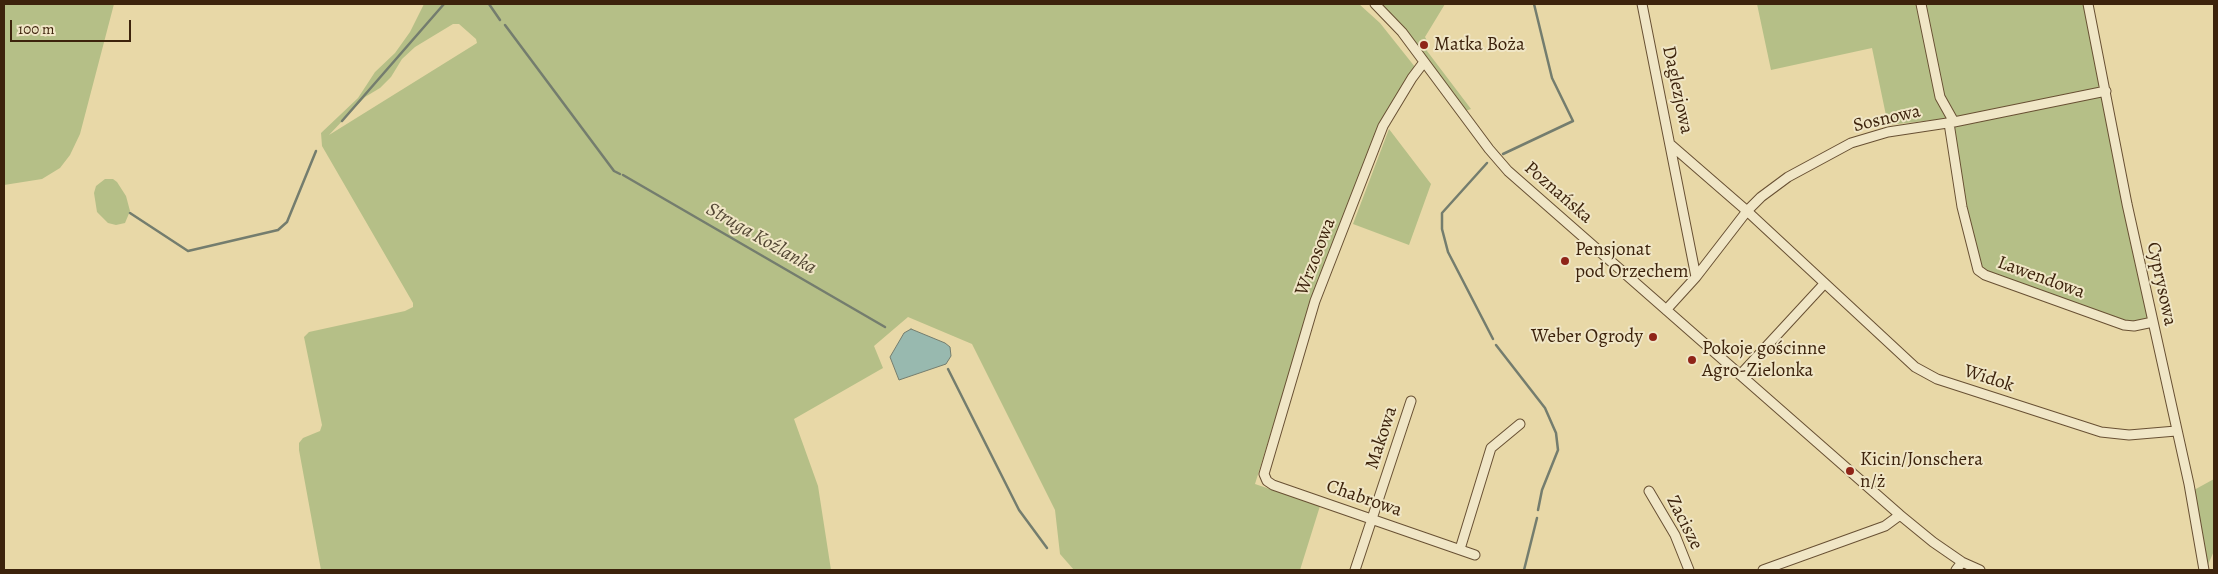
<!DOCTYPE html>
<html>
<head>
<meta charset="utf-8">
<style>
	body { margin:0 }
	#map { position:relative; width:2218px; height:574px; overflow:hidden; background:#e8d8a7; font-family:Alegreya,serif }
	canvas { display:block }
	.frame { position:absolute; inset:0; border:5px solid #3d230c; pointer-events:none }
	.scale { position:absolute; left:10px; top:20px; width:121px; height:22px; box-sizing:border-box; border:2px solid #3d230c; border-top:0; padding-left:6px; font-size:15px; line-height:18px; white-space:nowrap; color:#3d230c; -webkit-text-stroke:4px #f0e6c6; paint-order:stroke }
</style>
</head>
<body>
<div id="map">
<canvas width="2218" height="574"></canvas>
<div class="frame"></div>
<div class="scale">100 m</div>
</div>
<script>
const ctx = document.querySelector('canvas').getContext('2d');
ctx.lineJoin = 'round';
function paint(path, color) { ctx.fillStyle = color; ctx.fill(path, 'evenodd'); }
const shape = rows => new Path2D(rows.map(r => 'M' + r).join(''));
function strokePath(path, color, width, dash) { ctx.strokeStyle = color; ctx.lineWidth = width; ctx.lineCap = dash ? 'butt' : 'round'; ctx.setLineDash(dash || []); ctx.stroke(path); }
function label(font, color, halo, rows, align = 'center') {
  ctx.font = font + ' Alegreya,serif'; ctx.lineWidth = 4; ctx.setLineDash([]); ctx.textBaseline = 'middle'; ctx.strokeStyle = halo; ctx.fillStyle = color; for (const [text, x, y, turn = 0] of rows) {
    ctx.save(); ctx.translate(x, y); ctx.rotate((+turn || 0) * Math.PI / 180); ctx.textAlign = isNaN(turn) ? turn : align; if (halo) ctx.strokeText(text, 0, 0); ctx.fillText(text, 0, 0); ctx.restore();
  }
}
paint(shape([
	[4,4,114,4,80,134,70,155,60,168,42,179,4,185],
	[424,4,1359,4,1380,23,1415,67,1380,123,1312,299,1255,484,1320,506,1300,570,1074,570,1060,554,1055,510,972,344,908,317,874,346,883,368,794,419,818,486,831,570,321,570,299,450,299,443,303,438,320,431,322,425,304,337,309,332,405,311,413,307,413,303,322,146,321,133,358,98,375,72,395,53,410,32],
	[453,24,459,24,476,39,477,43,329,135,365,97,380,88,391,77,402,59,415,47],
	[1382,4,1445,4,1425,37,1429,44,1427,51,1471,109,1465,111,1411,36],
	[1757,4,2085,4,2149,319,2127,322,1988,274,1981,269,1964,198,1952,118,1888,125,1872,48,1771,70],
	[1389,129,1431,184,1409,245,1353,224],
	[105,179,113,179,117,182,126,196,130,211,125,223,116,225,108,223,97,212,94,193,96,186],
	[2214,479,2214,551,2207,567,2194,490]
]), '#b5bf87');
const water = shape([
	[911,329,945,343,950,347,951,356,946,364,899,380,890,357,904,333,911,329]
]);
paint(water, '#98b9af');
strokePath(water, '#747d6e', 1);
strokePath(shape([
	[489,4,500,20],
	[505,25,614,171,620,174],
	[342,121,444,4],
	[1503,154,1573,121,1552,78,1534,4],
	[1487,163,1442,213,1442,229,1448,252,1493,339],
	[623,175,885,327],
	[130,213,188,251,278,230,287,222,316,151],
	[1496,345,1545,408,1556,433,1558,450,1542,490,1538,510],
	[948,369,1019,510,1047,548],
	[1524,570,1537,518]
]), '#747d6e', 2.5);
const minor = shape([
	[1375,4,1402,32,1489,149,1508,171,1900,515,1933,542,1962,562,1980,570],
	[1642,4,1696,277,1666,310],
	[1921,4,1940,97,1954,122],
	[2088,4,2127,204,2189,484,2204,570],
	[1424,62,1412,78,1383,126,1315,301,1264,474,1267,481,1273,485,1475,555],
	[1949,123,1962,207,1978,270,1985,275,2124,325,2134,326,2153,322],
	[1671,145,1747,211,1915,367,1937,379,2101,432,2129,435,2176,431],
	[1696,277,1747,211,1761,197,1788,177,1851,143,1888,132,1954,122,2106,91],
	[1740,375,1824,284],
	[1649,491,1675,535,1689,570],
	[1460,549,1491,448,1520,424],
	[1355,570,1411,401],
	[1763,570,1885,526,1900,515],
	[1956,570,1962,562]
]);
strokePath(minor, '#685033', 11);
strokePath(minor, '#f0e6c6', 9);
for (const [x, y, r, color] of [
	[1424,45,5,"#8f2418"],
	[1565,261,5,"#8f2418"],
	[1653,337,5,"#8f2418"],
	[1692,360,5,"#8f2418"],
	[1850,471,5,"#8f2418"]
]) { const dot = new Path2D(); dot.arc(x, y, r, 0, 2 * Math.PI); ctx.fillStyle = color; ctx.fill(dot); strokePath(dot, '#f0e6c6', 2); }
label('19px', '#3d230c', '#f0e6c6', [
	["Matka Boża",1434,45],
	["Pensjonat",1575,250],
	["pod Orzechem",1575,272],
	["Weber Ogrody",1643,337,"right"],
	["Pokoje gościnne",1702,349],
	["Agro-Zielonka",1702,371],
	["Kicin/Jonschera",1860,460],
	["n/ż",1860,482]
], 'left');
label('19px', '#3d230c', '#f0e6c6', [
	["Daglezjowa",1677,90,78],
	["Sosnowa",1887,119,-13],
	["Poznańska",1558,193,41],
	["Wrzosowa",1316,257,-69],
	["Lawendowa",2041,278,20],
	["Cyprysowa",2161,284,78],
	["Widok",1989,379,18],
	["Makowa",1382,438,-72],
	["Chabrowa",1364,499,19],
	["Zacisze",1684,523,63]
]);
label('italic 20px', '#544835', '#f0e6c6', [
	["Struga Koźlanka",761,239,30]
]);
</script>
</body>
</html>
